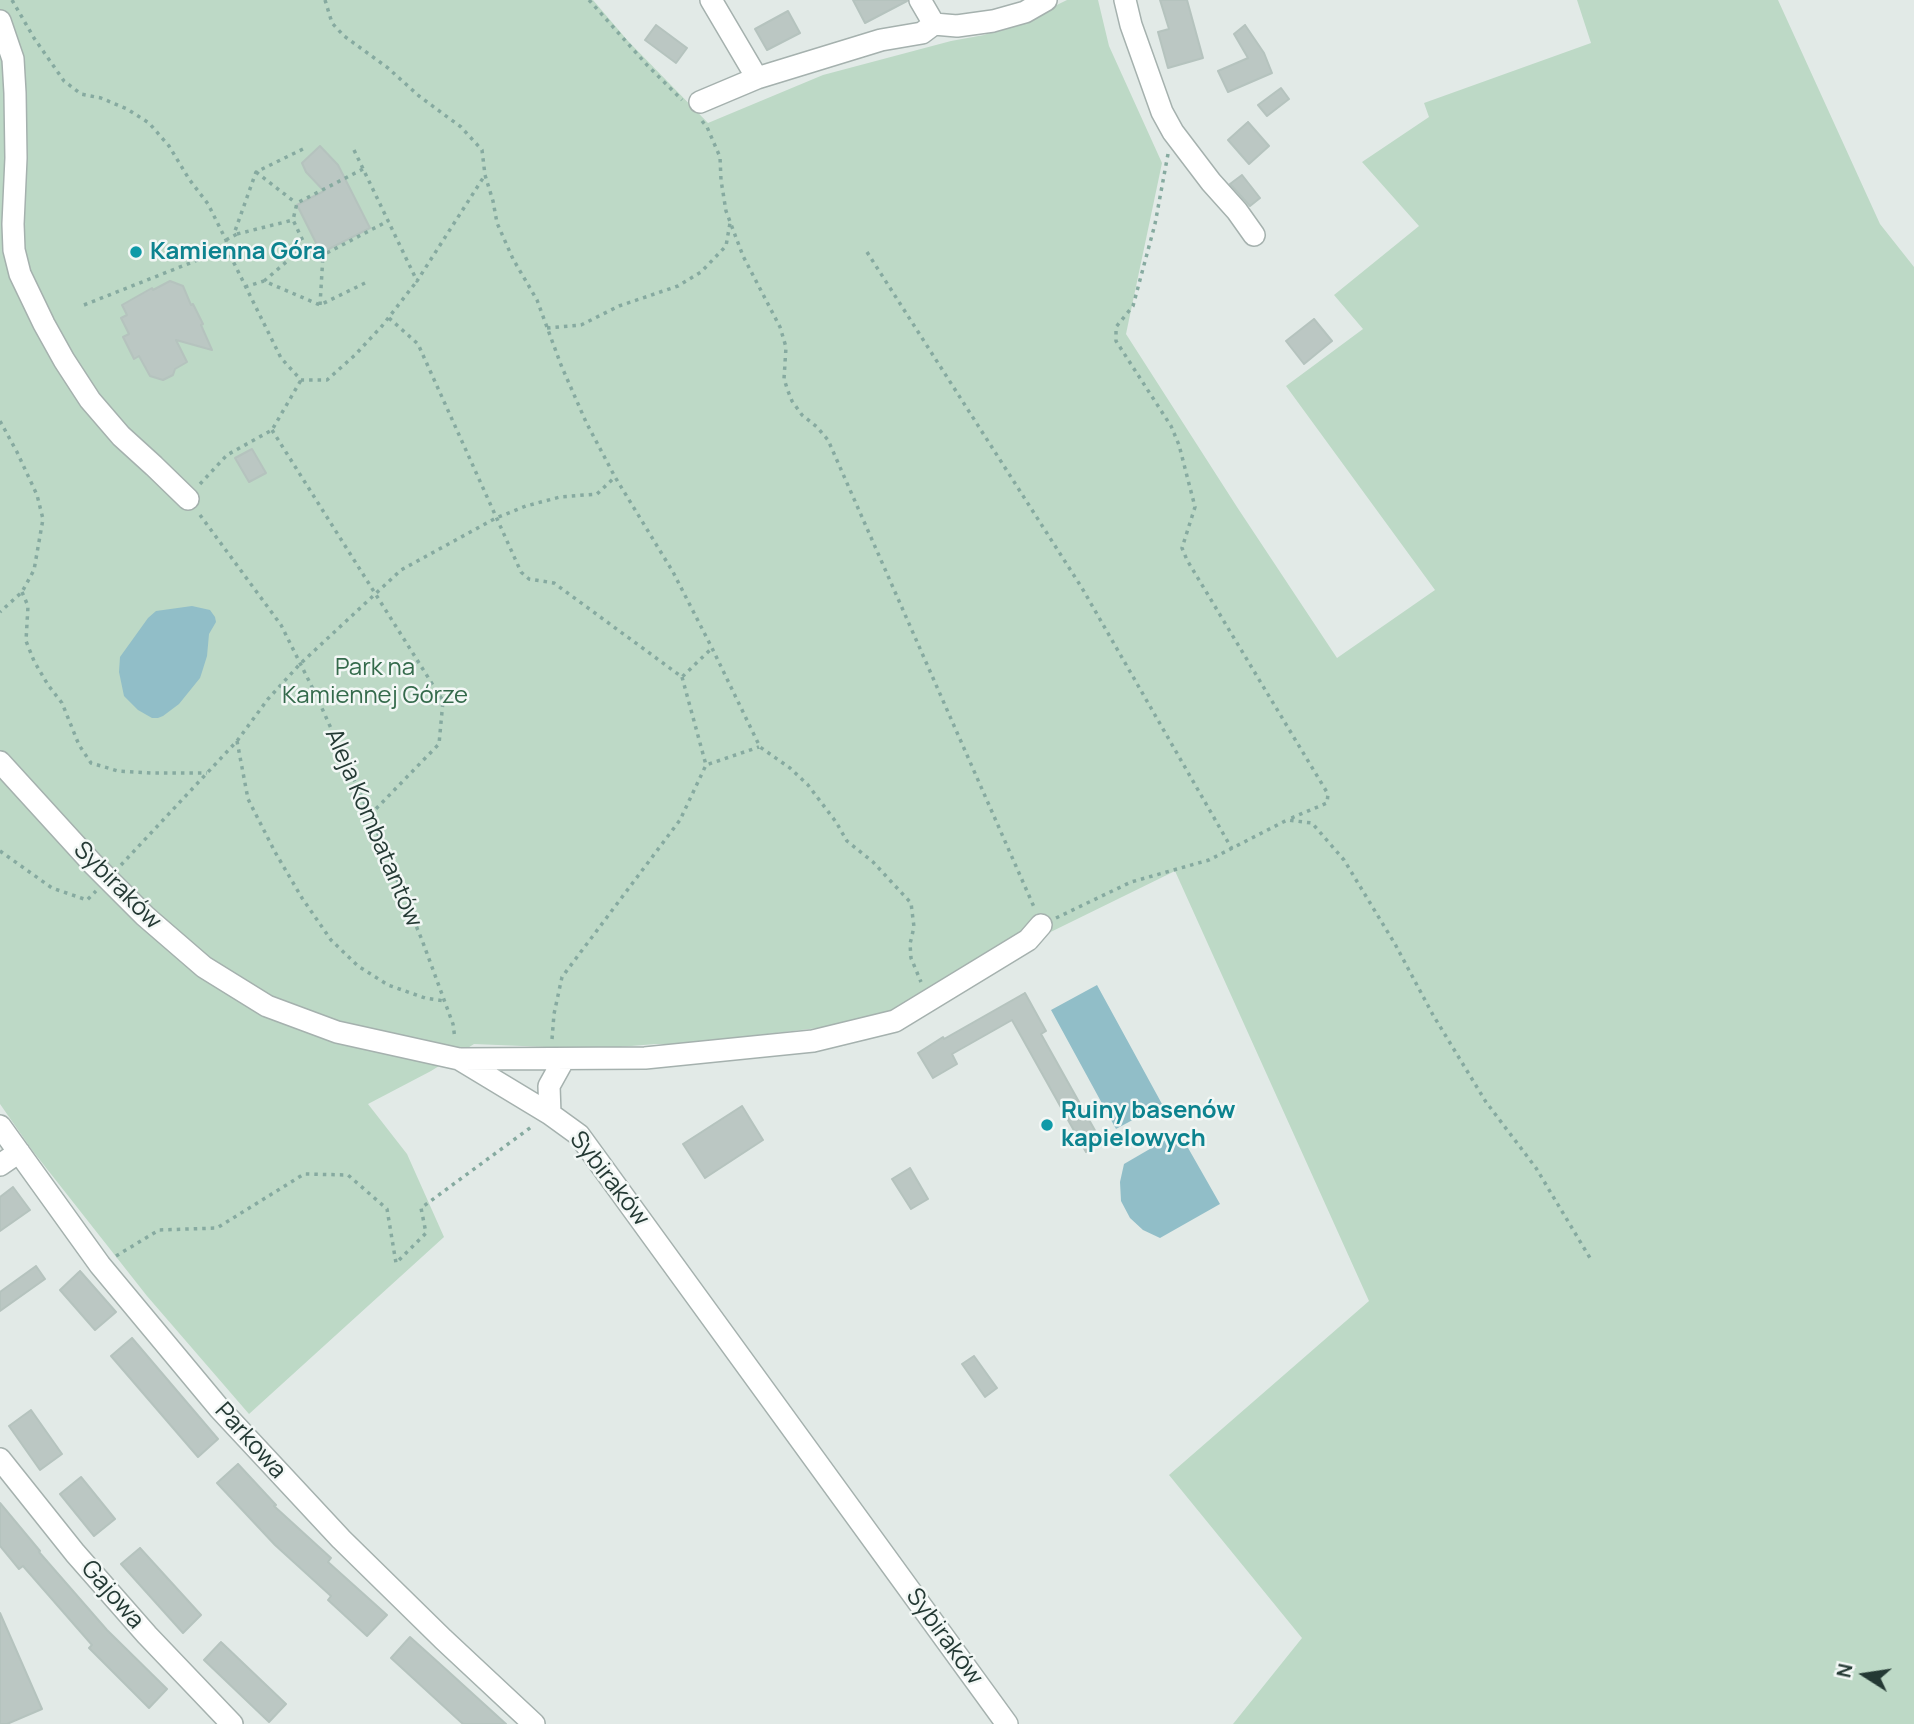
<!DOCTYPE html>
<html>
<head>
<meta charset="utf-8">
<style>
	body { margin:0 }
	#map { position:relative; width:1914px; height:1724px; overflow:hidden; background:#e2eae7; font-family:Manrope,sans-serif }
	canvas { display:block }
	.north { position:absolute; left:1830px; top:1640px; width:70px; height:70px; -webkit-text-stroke:5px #f2f7f5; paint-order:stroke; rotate:282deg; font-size:19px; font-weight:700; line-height:28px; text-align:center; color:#243934 }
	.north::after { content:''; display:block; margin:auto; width:24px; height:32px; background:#243934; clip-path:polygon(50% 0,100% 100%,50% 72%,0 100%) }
</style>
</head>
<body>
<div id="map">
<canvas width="1914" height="1724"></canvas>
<div class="north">N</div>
</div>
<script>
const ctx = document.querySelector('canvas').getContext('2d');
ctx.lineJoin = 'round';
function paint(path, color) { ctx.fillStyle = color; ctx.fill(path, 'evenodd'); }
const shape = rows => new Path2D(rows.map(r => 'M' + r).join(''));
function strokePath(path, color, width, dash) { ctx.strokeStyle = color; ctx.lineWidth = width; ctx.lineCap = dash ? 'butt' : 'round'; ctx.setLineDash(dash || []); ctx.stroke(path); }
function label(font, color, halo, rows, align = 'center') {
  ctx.font = font + ' Manrope,sans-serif'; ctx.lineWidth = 5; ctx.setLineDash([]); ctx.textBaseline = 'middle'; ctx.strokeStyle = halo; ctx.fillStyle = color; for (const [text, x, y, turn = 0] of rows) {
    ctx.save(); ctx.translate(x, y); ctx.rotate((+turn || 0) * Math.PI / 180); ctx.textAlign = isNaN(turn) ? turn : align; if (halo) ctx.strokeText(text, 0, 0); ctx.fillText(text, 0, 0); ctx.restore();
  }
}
paint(shape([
	[0,0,593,0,628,41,708,123,823,75,951,41,984,35,1026,20,1067,0,1098,0,1109,46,1162,163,1126,334,1237,507,1337,658,1435,590,1286,386,1363,329,1334,295,1419,226,1362,162,1429,117,1424,103,1591,43,1577,0,1778,0,1880,224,1914,267,1914,1724,1233,1724,1302,1638,1169,1475,1369,1301,1175,871,965,974,883,1018,851,1024,684,1044,656,1044,594,1049,474,1044,431,1071,368,1104,407,1154,444,1237,249,1414,147,1296,32,1150,0,1104]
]), '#bdd9c6');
paint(shape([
	[192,606,210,610,215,617,216,622,209,634,207,656,202,672,200,678,179,704,163,716,158,718,152,718,138,710,124,696,119,672,120,657,148,618,156,611],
	[1097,985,1162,1104,1116,1129,1051,1010],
	[1179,1132,1220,1204,1160,1238,1143,1230,1130,1218,1121,1201,1120,1182,1124,1164]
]), '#91bec8');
const building = shape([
	[853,0,907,0,907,1,865,23,853,0],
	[1160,0,1187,0,1203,58,1168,68,1158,32,1169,29,1160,0],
	[788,11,800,33,767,50,755,29,788,11],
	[656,25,687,48,676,63,645,40,656,25],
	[1245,25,1264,53,1272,73,1228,92,1218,71,1248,58,1234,34,1245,25],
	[1281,88,1289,99,1267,116,1258,105,1281,88],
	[1248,122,1269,146,1249,164,1228,140,1248,122],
	[320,146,338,165,370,228,321,253,297,205,324,191,306,172,302,163,320,146],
	[1242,175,1260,198,1250,206,1230,184,1242,175],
	[170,281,183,286,191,305,193,304,203,324,201,325,212,350,176,340,187,362,175,369,173,375,163,380,150,376,139,356,134,359,123,337,129,334,121,318,127,315,122,305,152,288,153,290,170,281],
	[1314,319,1332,341,1304,364,1286,341,1314,319],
	[252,449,266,473,249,482,235,458,252,449],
	[1025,993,1046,1031,1041,1034,1102,1143,1086,1152,1012,1020,952,1054,957,1064,933,1078,918,1053,943,1037,944,1039,1025,993],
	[742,1106,763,1140,705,1178,683,1144,742,1106],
	[910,1168,928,1199,911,1209,892,1179,910,1168],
	[13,1187,30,1210,0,1231,0,1197,13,1187],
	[36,1266,45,1279,0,1311,0,1292,36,1266],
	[80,1271,116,1312,95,1330,60,1290,80,1271],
	[132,1338,218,1439,198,1457,111,1356,132,1338],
	[974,1356,997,1388,985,1397,962,1364,974,1356],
	[31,1410,62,1454,40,1470,9,1426,31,1410],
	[238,1464,276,1505,274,1506,331,1558,328,1562,387,1615,367,1636,328,1600,331,1596,275,1545,217,1483,238,1464],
	[81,1477,115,1519,94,1536,60,1494,81,1477],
	[0,1503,40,1551,39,1552,107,1630,167,1689,149,1708,89,1648,92,1645,23,1566,19,1569,0,1546,0,1503],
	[140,1548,201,1615,183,1633,121,1564,140,1548],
	[0,1613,42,1709,7,1724,0,1724,0,1613],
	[410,1637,450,1673,506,1724,463,1724,391,1658,410,1637],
	[221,1642,286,1704,269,1722,204,1660,221,1642]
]);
paint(building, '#bbc7c3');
strokePath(building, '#b5c3be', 2);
const street = shape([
	[711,0,757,78,881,40,922,33,934,24,957,26,993,21,1025,12,1046,0],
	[920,0,934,24],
	[1125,0,1131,25,1162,112,1173,132,1211,182,1237,211,1254,235],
	[0,21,13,59,15,93,16,158,13,224,14,250,20,274,44,324,64,360,90,400,121,436,154,466,188,499],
	[700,102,757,78],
	[0,762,93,864,145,916,204,967,267,1006,337,1032,459,1059,550,1114,579,1135,1007,1724],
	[461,1059,645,1058,813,1041,895,1021,1028,940,1041,925],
	[550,1114,549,1086,564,1059],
	[0,1126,100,1265,219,1408,341,1539,443,1639,534,1724],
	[0,1165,19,1152],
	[0,1459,75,1553,147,1635,232,1724]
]);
strokePath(street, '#a5b1ae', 24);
strokePath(shape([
	[12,0,34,38,64,81,81,94,101,98,127,109,149,123,169,146,189,179,208,204,226,240,229,253,281,358,301,380,327,380,355,355,382,326,417,281],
	[325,0,332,23,344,36,388,68,419,96,461,127,482,150,485,175,493,201,497,223,513,259,537,300,561,365,586,422,615,477,673,572,712,648,760,747,790,768,808,785,836,822,847,841,873,862,911,903,914,927,910,944,911,958,921,982],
	[589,0,647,65,682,100],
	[702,121,707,127,720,157,721,180,726,211,743,256,780,327,786,347,784,379,788,391,792,401,802,415,817,427,828,440,1034,907],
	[354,150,417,281,485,175],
	[1168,154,1155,224,1133,306,1116,327,1116,341,1171,426,1179,445,1195,507,1182,548,1187,560,1328,794,1327,803,1289,819],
	[363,169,297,203,293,220,305,245,323,255,388,221],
	[256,172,296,203],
	[237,234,293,220],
	[226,240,237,234,235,231,256,172,305,148],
	[867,252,1082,588,1232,849],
	[264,281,305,246],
	[245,287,264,281,320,305,365,283],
	[84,305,228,248],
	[320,305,323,255],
	[389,318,418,344,521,572,529,579,554,583,682,677,712,648],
	[547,328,581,325,619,306,678,286,701,272,726,246,730,223],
	[0,421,17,452,37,495,43,519,34,570,22,592,0,612],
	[272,430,443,701,439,744,370,815],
	[200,484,227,455,272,430,301,380],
	[200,515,281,625,316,695,370,815,422,940,453,1024,455,1039],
	[22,592,28,606,26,641,34,661,48,685,62,703,79,745,91,763,118,771,152,773,207,773],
	[682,677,706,765],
	[237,741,248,799,275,852,302,898,331,940,358,966,388,985,425,998,444,1001],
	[0,851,52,888,87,900,96,891],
	[121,865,237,741,268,699,300,664,401,570,496,518,526,506,560,497,597,494,615,477],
	[1056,918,1131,882,1209,860,1287,820,1312,823,1344,860,1395,944,1433,1015,1486,1102,1536,1168,1590,1258],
	[552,1039,554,1014,562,977,680,820,706,765,759,747],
	[116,1256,159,1230,217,1228,304,1174,348,1175,387,1209,396,1263,426,1233,421,1208,534,1125]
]), '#86aaa0', 3.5, [3.5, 5]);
strokePath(street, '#fff', 21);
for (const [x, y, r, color] of [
	[136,252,7,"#0f9aa8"],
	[1047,1125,7,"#0f9aa8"]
]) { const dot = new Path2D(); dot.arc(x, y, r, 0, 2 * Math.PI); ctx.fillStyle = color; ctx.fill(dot); strokePath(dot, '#f2f7f5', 2.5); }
label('bold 24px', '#0d838f', '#f2f7f5', [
	["Kamienna Góra",150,252],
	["Ruiny basenów",1061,1111],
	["kapielowych",1061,1139]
], 'left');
label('24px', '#346a4b', '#f2f7f5', [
	["Park na",375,668],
	["Kamiennej Górze",375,696]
]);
label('24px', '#243934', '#f2f7f5', [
	["Aleja Kombatantów",373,828,67],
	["Sybiraków",117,886,45],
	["Sybiraków",609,1179,52],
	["Parkowa",250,1441,48],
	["Gajowa",112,1595,49],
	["Sybiraków",944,1637,54]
]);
</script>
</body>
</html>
